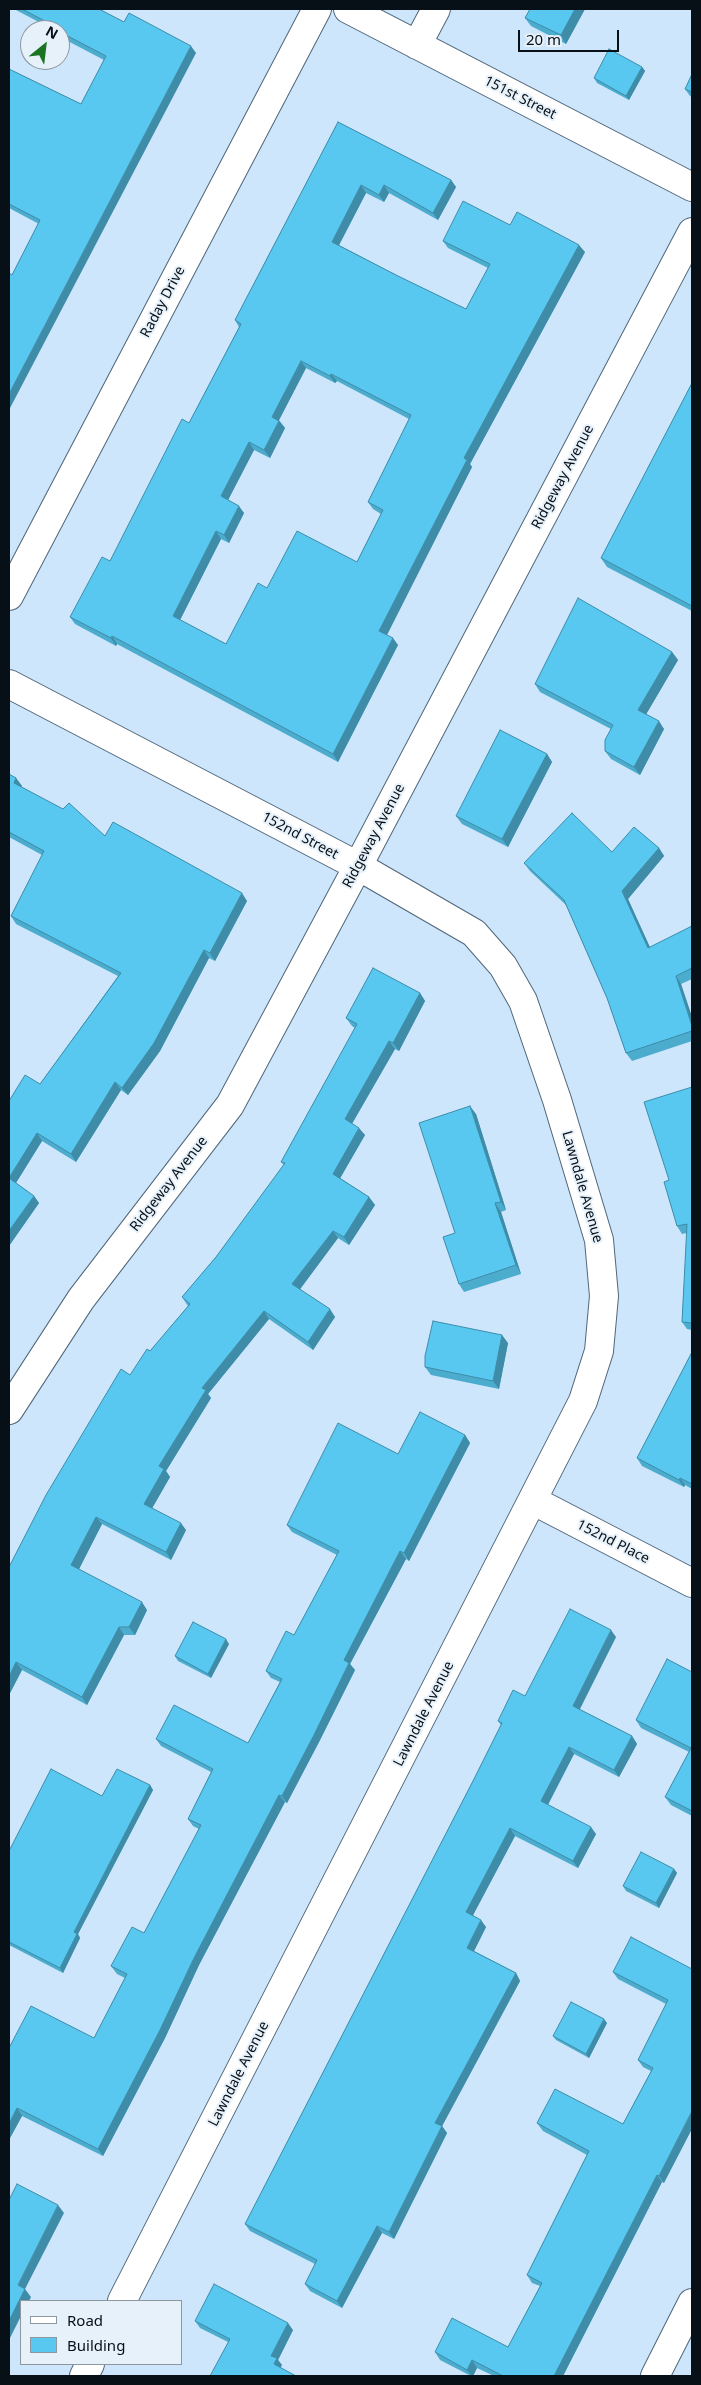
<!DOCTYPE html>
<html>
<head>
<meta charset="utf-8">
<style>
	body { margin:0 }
	#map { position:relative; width:701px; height:2385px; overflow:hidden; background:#cde6fc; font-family:"Noto Sans",sans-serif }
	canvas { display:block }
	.frame { position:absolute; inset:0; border:10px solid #070f17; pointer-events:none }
	.legend { position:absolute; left:20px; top:2300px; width:162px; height:65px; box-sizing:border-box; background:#e7f1fa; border:1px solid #8d979f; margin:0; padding:6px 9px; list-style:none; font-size:15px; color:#070f17 }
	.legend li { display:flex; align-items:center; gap:10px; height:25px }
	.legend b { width:25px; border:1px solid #8d979f }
	.north { position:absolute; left:20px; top:20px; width:50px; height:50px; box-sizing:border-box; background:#e7f1fa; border:1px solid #8d979f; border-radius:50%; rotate:29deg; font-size:14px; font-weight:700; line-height:20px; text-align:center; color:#070f17 }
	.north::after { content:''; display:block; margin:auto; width:18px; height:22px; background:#1b7422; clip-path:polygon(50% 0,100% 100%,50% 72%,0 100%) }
	.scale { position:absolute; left:518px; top:30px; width:101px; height:22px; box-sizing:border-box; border:2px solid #070f17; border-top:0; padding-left:6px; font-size:15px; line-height:18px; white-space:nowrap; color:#070f17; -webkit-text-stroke:4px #e7f1fa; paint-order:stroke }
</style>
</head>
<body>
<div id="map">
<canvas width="701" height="2385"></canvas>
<div class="frame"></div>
<ul class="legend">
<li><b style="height:6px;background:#fff"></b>Road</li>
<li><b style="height:14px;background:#58c8f0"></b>Building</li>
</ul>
<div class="north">N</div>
<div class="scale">20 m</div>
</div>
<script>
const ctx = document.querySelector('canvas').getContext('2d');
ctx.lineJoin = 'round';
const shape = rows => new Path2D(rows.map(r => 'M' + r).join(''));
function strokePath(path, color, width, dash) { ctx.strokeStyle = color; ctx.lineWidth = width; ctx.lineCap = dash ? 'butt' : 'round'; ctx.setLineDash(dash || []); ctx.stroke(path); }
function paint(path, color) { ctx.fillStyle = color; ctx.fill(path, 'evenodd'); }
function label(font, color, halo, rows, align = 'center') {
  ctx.font = font + ' "Noto Sans",sans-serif'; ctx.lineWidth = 4; ctx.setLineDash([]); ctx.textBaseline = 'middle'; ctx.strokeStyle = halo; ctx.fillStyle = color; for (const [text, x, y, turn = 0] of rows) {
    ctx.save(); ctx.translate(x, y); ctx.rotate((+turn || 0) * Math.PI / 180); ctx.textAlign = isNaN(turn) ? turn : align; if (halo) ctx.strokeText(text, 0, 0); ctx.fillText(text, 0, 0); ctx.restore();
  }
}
const street = shape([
	[348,9,692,187],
	[417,45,436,9],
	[9,596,317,9],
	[9,684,358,866,474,933,503,966,523,1001,557,1100,599,1240,604,1296,599,1351,583,1401,122,2301],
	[9,1410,81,1299,230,1105,358,866,692,232],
	[534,1501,692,1583],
	[84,2376,90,2364],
	[655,2376,692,2303]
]);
strokePath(street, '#506679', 30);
strokePath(street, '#fff', 28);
paint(shape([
	[14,9,99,9,124,22,196,53,12,275,39,224,9,208,9,69,81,104,104,60,64,39,60,33,60,30,54,30],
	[530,9,585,9,566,44,531,26,525,18],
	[642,67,645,71,629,100,597,83,594,78],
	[692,74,692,97,690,96,685,89],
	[338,122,451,180,456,187,438,220,389,193,384,202,366,193,339,245,398,276,466,309,488,268,448,248,443,241,510,225,585,252,470,464,472,467,386,635,398,645,338,762,117,644,116,646,75,624,70,617,110,561,189,423,239,327,235,320],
	[306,368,335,383,337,381,409,419,368,502,373,509,381,514,357,562,267,588,226,644,180,620,221,539,229,543,244,513,228,500,254,450,270,458,285,428,279,420],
	[692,383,692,611,607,567,601,558],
	[672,652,678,660,646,714,664,729,640,775,611,759,605,751,611,729,540,692,535,684],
	[547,754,552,762,508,847,462,824,456,816],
	[9,774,16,778,22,786,21,787,105,836,247,901,215,961,209,958,160,1051,128,1095,121,1090,76,1162,42,1141,16,1183,34,1196,39,1203,9,1246,9,1101,40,1084,118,976,16,924,11,916,42,855,9,837],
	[659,848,664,856,628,899,650,948,692,926,692,979,681,984,692,1017,692,1041,632,1061,626,1053,607,998,566,905,530,871,524,863,612,852],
	[420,993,425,1001,399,1051,395,1049,352,1124,365,1135,340,1178,369,1197,375,1205,349,1245,338,1238,300,1289,335,1317,313,1350,269,1319,208,1394,211,1398,166,1471,170,1477,152,1508,186,1530,171,1560,102,1524,79,1569,147,1610,135,1635,124,1635,87,1705,22,1670,9,1695,9,1567,130,1375,188,1306,182,1297,216,1257,284,1165,281,1162,355,1028,352,1026,346,1018],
	[692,1087,692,1330,687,1329,682,1322,687,1233,682,1234,677,1226,669,1180],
	[476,1114,506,1210,501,1212,521,1274,464,1292,459,1284,455,1233],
	[508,1343,499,1389,431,1375,425,1367],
	[692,1352,692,1489,685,1485,684,1487,642,1466,637,1458],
	[465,1435,470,1443,409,1561,406,1559,350,1664,355,1670,319,1742,287,1803,285,1802,199,1965,165,2038,103,2156,22,2116,10,2138,9,2138,9,2048,94,2038,125,1978,117,1974,111,1966,144,1933,199,1829,193,1826,188,1819,211,1772,161,1746,156,1739,248,1743,280,1682,271,1678,266,1671,294,1635,337,1555,292,1532,287,1525,398,1454],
	[616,1637,579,1709,632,1736,637,1744,619,1777,574,1754,548,1805,596,1834,578,1868,515,1836,473,1915,486,1927,474,1951,516,1973,520,1981,442,2126,447,2133,394,2239,382,2233,342,2308,310,2291,305,2284,315,2264,250,2231,245,2224,474,1779,501,1725,498,1721,525,1696],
	[229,1644,211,1678,178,1661,175,1656],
	[692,1672,692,1816,671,1805,665,1797,689,1752,641,1728,636,1720],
	[150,1785,153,1790,78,1934,80,1938,63,1973,9,1945,9,1851,102,1796],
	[674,1869,677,1873,659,1908,626,1891,623,1886],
	[692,1969,664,2183,662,2182,563,2376,494,2376,477,2368,473,2376,471,2376,440,2360,435,2352,508,2347,540,2286,532,2283,527,2275,587,2155,543,2131,537,2123,623,2124,651,2071,643,2067,638,2060,666,2004,618,1979,613,1972],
	[607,2023,589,2058,556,2040,553,2036],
	[195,2321,293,2330,278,2360,282,2365,228,2342,200,2328]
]), '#4cacce');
paint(shape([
	[575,9,585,9,566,44,561,35],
	[191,46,196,53,9,410,9,394],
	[642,67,645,71,629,100,626,96],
	[451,180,456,187,438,220,433,213],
	[361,185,366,193,337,249,332,242],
	[384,185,389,193,384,202,379,195],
	[579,245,585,252,470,464,472,467,385,639,379,631,464,458],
	[301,361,306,368,277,424,272,417],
	[331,374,337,381,335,383,330,376],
	[279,421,285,428,270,458,264,450],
	[249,442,254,450,226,504,221,496],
	[239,506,244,513,229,543,224,535],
	[216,531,221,539,178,624,173,616],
	[112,636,117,644,116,646,111,638],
	[393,638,398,645,338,762,333,754],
	[672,652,678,660,644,718,638,710],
	[659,721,664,729,640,775,634,767],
	[547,754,552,762,508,847,502,839],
	[16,778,22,786,19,791,14,783],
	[659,848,664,856,628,899,654,956,648,948,622,891],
	[242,893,247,901,215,961,210,953],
	[204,950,209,958,160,1051,128,1095,122,1088],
	[676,976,681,984,692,1017,692,1026],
	[420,993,425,1001,399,1051,393,1043],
	[389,1041,395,1049,350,1127,345,1119],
	[115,1082,121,1090,76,1162,71,1154],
	[470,1106,476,1114,506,1210,501,1202],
	[359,1128,365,1135,338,1182,333,1174],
	[37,1133,42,1141,14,1186,9,1178],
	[34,1196,39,1203,9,1246,9,1231],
	[369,1197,375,1205,349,1245,344,1237],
	[495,1203,501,1212,521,1274,516,1265],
	[333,1231,338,1238,298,1292,292,1284],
	[330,1309,335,1317,313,1350,308,1342],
	[264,1311,269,1319,208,1394,211,1398,166,1471,170,1477,150,1512,144,1504,159,1466,202,1388],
	[502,1335,508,1343,499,1389,493,1381],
	[465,1435,470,1443,409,1561,404,1553],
	[680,1478,685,1485,684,1487,679,1480],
	[96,1517,102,1524,77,1573,71,1565],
	[181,1523,186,1530,171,1560,166,1552],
	[400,1551,406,1559,350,1664,355,1670,319,1742,287,1803,282,1796,344,1660],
	[142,1602,147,1610,135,1635,129,1627],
	[119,1627,124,1635,87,1705,82,1697],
	[611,1630,616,1637,578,1713,573,1706],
	[226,1639,229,1644,211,1678,208,1674],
	[16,1662,22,1670,9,1695,9,1677],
	[632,1736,637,1744,619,1777,614,1770],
	[569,1747,574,1754,546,1808,541,1801],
	[150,1785,153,1790,78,1934,80,1938,63,1973,60,1968,74,1932],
	[279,1795,285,1802,199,1965,165,2038,103,2156,98,2149,194,1958],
	[591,1827,596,1834,578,1868,573,1861],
	[510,1828,515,1836,471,1919,466,1912],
	[674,1869,677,1873,659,1908,656,1903],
	[481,1920,486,1927,472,1955,467,1948],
	[516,1973,520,1981,440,2130,435,2123],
	[604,2019,607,2023,589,2058,586,2054],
	[17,2108,22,2116,10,2138,9,2136,9,2124],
	[692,2111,692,2129,664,2183,659,2176],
	[442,2126,447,2133,394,2239,389,2232],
	[657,2175,662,2182,563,2376,554,2376],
	[58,2205,64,2213,24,2291,25,2289,31,2297,29,2301,21,2301,21,2316,9,2340,9,2321,18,2285],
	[377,2226,382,2233,342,2308,337,2301],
	[288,2323,293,2330,278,2360,282,2365,279,2371,274,2364,271,2356],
	[472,2360,477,2368,473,2376,472,2376,467,2370]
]), '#3e8ca8');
const building = shape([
	[22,9,99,9,124,22,129,13,191,46,9,394,9,273,12,275,40,220,9,204,9,69,81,104,106,56,60,32,60,29,22,9],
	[530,9,575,9,561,35,525,18,530,9],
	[609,49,642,67,626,96,594,78,609,49],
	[692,74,692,92,685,89,692,74],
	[338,122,451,180,433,213,384,185,379,195,361,185,332,242,398,276,466,309,490,264,443,241,463,201,510,225,517,212,579,245,464,458,467,460,379,631,393,638,333,754,112,636,111,638,70,617,102,557,110,561,182,419,189,423,241,324,235,320,338,122],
	[301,361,330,376,331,374,411,415,368,502,383,510,357,562,297,531,267,588,258,583,226,644,173,616,216,531,224,535,239,506,221,496,249,442,264,450,279,421,272,417,301,361],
	[692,383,692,606,601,558,692,383],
	[578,598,672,652,638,710,659,721,634,767,605,751,605,740,613,725,535,684,578,598],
	[500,730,547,754,502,839,456,816,500,730],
	[9,774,16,778,14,783,63,809,69,803,105,836,113,822,242,893,210,953,204,950,154,1043,122,1088,115,1082,71,1154,37,1133,9,1178,9,1101,25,1075,40,1084,121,973,11,916,44,851,9,832,9,774],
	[572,813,612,852,634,827,659,848,622,891,648,948,692,926,692,968,676,976,692,1026,692,1031,626,1053,607,998,564,900,524,863,572,813],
	[373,968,420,993,393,1043,389,1041,345,1119,359,1128,333,1174,369,1197,344,1237,333,1231,292,1284,330,1309,308,1342,264,1311,202,1388,206,1390,159,1466,164,1469,144,1504,181,1523,166,1552,96,1517,71,1565,142,1602,129,1627,119,1627,82,1697,16,1662,9,1677,9,1567,46,1495,121,1369,130,1375,147,1349,150,1351,190,1304,182,1297,216,1257,285,1163,281,1162,357,1024,346,1018,373,968],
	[692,1087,692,1323,682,1322,687,1224,677,1226,664,1182,669,1180,644,1102,692,1087],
	[470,1106,501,1202,495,1203,516,1265,459,1284,443,1237,455,1233,419,1123,470,1106],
	[9,1178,34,1196,9,1231,9,1178],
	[433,1321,502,1335,493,1381,425,1367,425,1356,433,1321],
	[692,1352,692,1484,680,1478,679,1480,637,1458,692,1352],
	[420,1412,465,1435,404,1553,400,1551,344,1660,349,1663,314,1735,282,1796,279,1795,194,1958,160,2030,98,2149,17,2108,9,2124,9,2048,31,2006,94,2038,127,1974,111,1966,132,1927,144,1933,201,1825,188,1819,213,1769,156,1739,174,1705,248,1743,282,1679,266,1671,286,1631,294,1635,339,1551,287,1525,338,1423,398,1454,420,1412],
	[570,1609,611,1630,573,1706,632,1736,614,1770,569,1747,541,1801,591,1827,573,1861,510,1828,466,1912,481,1920,467,1948,516,1973,435,2123,442,2126,389,2232,377,2226,337,2301,305,2284,317,2260,245,2224,474,1779,502,1723,498,1721,513,1690,525,1696,570,1609],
	[193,1622,226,1639,208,1674,175,1656,193,1622],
	[667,1659,692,1672,692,1811,665,1797,691,1748,636,1720,667,1659],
	[51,1769,102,1796,117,1769,150,1785,74,1932,77,1934,60,1968,9,1942,9,1851,51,1769],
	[641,1852,674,1869,656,1903,623,1886,641,1852],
	[631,1937,692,1969,692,2111,659,2176,657,2175,554,2376,503,2376,472,2360,467,2370,435,2352,452,2318,508,2347,542,2283,527,2275,589,2151,537,2123,555,2089,623,2124,653,2068,638,2060,668,2000,613,1972,631,1937],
	[571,2002,604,2019,586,2054,553,2036,571,2002],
	[17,2184,58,2205,18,2285,25,2289,9,2321,9,2200,17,2184],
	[214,2284,288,2323,271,2356,277,2358,274,2364,296,2376,210,2376,230,2339,195,2321,214,2284]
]);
paint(building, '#58c8f0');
strokePath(building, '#3e8ca8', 1);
label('14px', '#070f17', '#e7f1fa', [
	["151st Street",520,98,27],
	["Raday Drive",163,302,-62],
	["Ridgeway Avenue",563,477,-62],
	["152nd Street",300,836,28],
	["Ridgeway Avenue",374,836,-62],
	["Ridgeway Avenue",169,1184,-52],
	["Lawndale Avenue",582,1187,74],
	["152nd Place",613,1542,27],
	["Lawndale Avenue",424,1714,-63],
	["Lawndale Avenue",239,2074,-63]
]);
</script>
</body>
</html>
